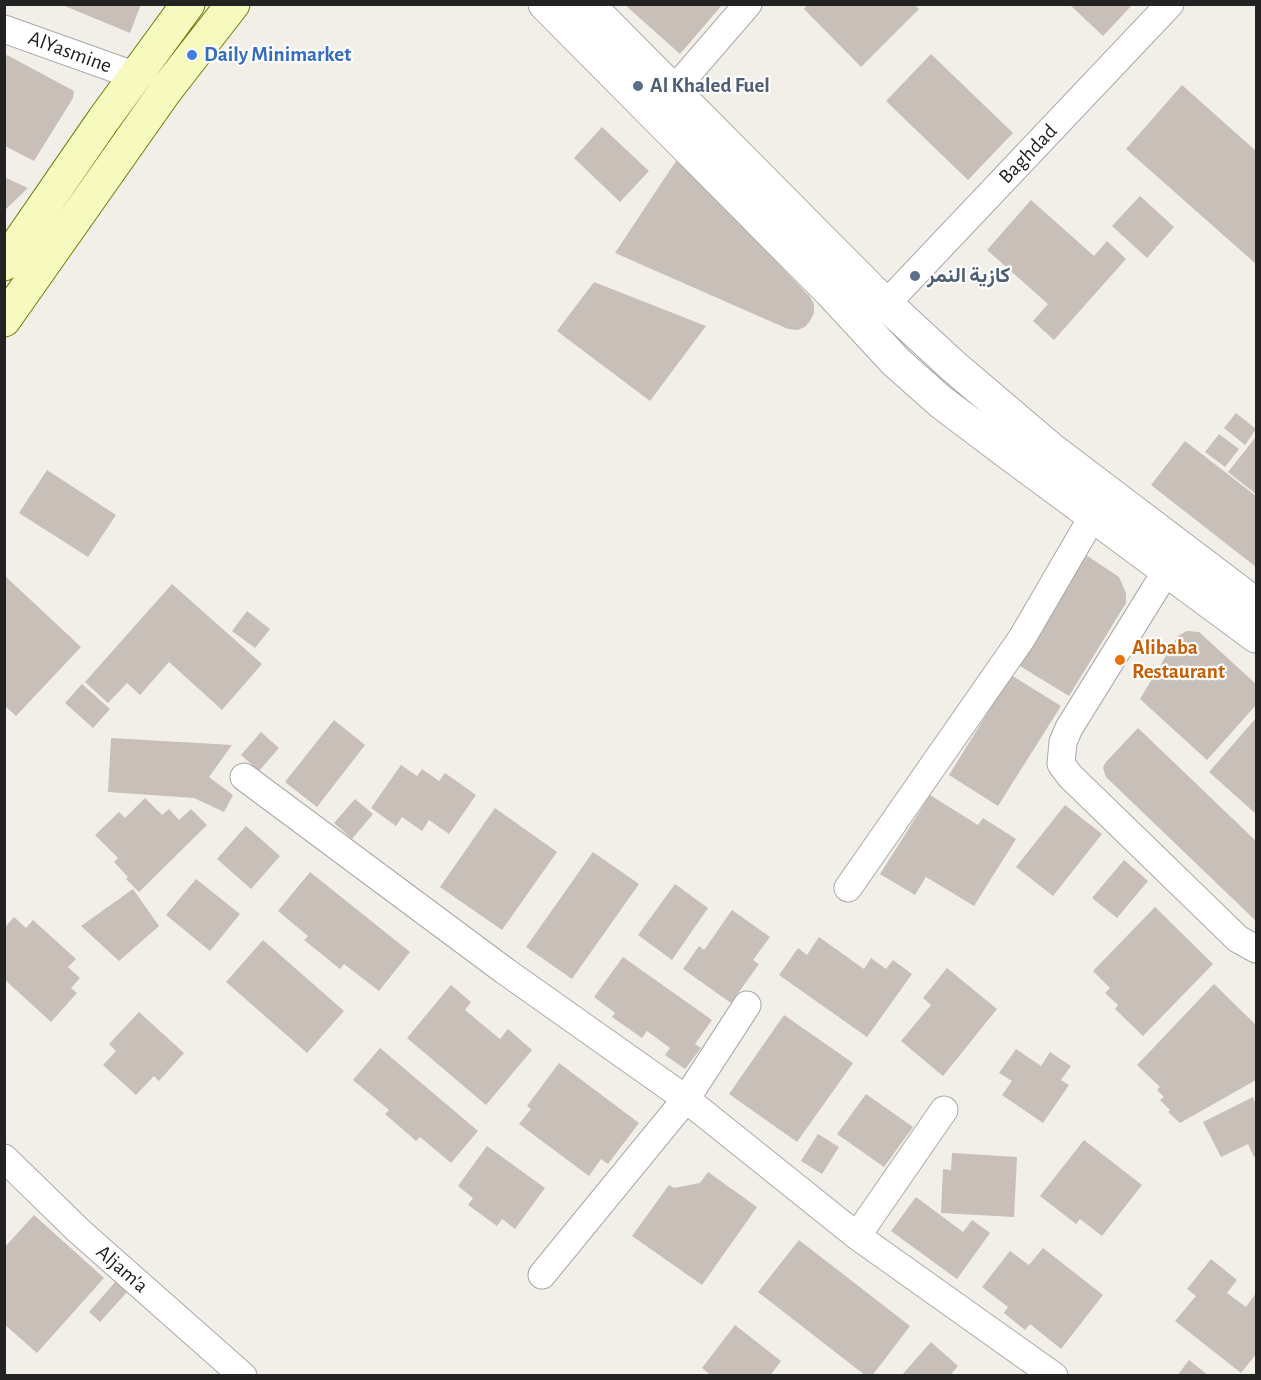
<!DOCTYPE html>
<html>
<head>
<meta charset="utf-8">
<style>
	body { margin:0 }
	#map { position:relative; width:1261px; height:1380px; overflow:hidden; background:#f2efe9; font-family:"Alegreya Sans",sans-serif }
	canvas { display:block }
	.frame { position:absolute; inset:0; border:6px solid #222; pointer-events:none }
</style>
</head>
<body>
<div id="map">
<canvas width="1261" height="1380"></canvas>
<div class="frame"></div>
</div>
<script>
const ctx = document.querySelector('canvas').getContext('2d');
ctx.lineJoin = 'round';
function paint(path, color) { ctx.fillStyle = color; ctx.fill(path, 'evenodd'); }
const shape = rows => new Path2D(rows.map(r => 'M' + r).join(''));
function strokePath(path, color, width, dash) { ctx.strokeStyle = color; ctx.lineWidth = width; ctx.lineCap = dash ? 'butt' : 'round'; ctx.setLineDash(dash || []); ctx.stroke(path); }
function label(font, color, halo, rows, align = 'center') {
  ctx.font = font + ' "Alegreya Sans",Vazirmatn,sans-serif'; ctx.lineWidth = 4.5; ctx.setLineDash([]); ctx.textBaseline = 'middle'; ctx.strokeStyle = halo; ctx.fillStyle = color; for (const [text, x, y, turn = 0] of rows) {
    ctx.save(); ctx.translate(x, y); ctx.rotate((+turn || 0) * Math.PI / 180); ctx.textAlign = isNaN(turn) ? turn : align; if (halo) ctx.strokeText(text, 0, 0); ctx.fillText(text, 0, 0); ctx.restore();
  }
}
paint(shape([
	[60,4,141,4,130,33],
	[624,4,723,4,680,54],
	[808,4,914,4,919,9,861,67,804,9],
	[1069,4,1133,4,1103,36],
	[931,54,1013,133,968,180,886,101],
	[7,55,74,91,73,98,34,161,5,146,5,60],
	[1182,85,1256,151,1256,264,1126,149],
	[602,127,649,171,620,202,574,158],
	[678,158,810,297,814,304,814,313,810,321,805,327,797,330,788,329,615,253],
	[4,177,28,188,4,211],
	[1140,196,1174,227,1147,258,1112,226],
	[1031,200,1094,256,1107,241,1126,259,1054,340,1033,321,1048,304,987,250],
	[594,282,706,326,650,401,557,331],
	[1236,413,1256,429,1245,445,1224,428],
	[1219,434,1239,449,1225,467,1205,452],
	[1255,438,1256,439,1256,494,1228,472],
	[1185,441,1256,496,1256,567,1151,485],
	[47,470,116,515,88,557,19,513],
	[1083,553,1119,577,1126,593,1126,603,1069,696,1015,663],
	[4,575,81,647,16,716,4,705],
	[172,584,262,664,222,710,169,662,140,695,127,683,108,703,85,682],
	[247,611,270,629,255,648,232,631],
	[1187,631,1199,632,1256,684,1256,705,1207,760,1140,699,1178,636],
	[1011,675,1061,706,998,806,949,775],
	[82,684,110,709,93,728,65,703],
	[1256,718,1256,814,1209,772],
	[334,720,365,745,317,807,285,782],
	[1138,728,1256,841,1256,921,1106,777,1103,768,1105,763],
	[261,732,279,748,259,771,241,755],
	[111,738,232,745,209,777,233,795,224,812,194,798,108,792],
	[401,765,417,776,422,769,439,781,445,773,476,795,449,834,429,820,422,831,402,817,396,826,371,808],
	[930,795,978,825,983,818,1016,839,974,906,926,877,915,895,880,874],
	[145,798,162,815,169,809,179,820,191,809,207,825,139,892,126,879,128,877,114,862,118,858,95,835,119,812,125,818],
	[355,799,373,814,352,839,334,823],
	[1065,805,1102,834,1053,896,1016,867],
	[495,808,557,852,502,930,440,887],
	[246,826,280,856,251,889,217,859],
	[593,852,639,884,572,979,526,947],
	[1124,860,1148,881,1117,918,1092,898],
	[310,872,410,952,379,991,344,964,340,969,304,940,308,936,278,911],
	[196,879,240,914,210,951,166,915],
	[675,884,708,908,672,960,638,935],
	[133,889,159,926,119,961,81,926],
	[1155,907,1213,964,1143,1036,1115,1009,1118,1005,1105,993,1110,988,1093,971],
	[732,910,770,937,753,960,759,964,731,1003,683,969,699,946,704,950],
	[14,917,26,928,33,920,76,959,68,967,80,978,71,988,77,993,51,1022,4,979,4,924,6,926],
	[819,937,864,969,871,958,886,969,893,960,912,974,867,1037,779,975,798,948,807,955],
	[263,940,344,1011,307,1053,226,982],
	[623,957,712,1020,695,1044,701,1048,685,1069,665,1055,670,1048,647,1031,642,1038,612,1017,615,1013,594,997],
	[947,968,997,1009,943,1076,901,1041,931,1005,923,998],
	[1214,984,1256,1025,1256,1080,1180,1123,1168,1112,1170,1110,1160,1100,1164,1097,1157,1090,1160,1087,1137,1065],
	[451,985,471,1002,465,1010,500,1039,508,1029,532,1050,486,1105,407,1038],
	[139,1012,184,1053,159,1081,154,1076,136,1095,103,1065,116,1051,109,1044],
	[784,1015,853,1063,797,1142,729,1094],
	[380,1048,478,1131,451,1163,420,1137,416,1141,385,1114,389,1110,353,1080],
	[1016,1049,1041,1066,1050,1052,1071,1066,1061,1080,1069,1085,1043,1123,1002,1095,1012,1081,999,1073],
	[559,1063,639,1123,608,1164,601,1159,589,1176,519,1124,531,1109,527,1106],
	[866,1094,913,1127,884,1167,837,1134],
	[1253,1097,1256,1106,1256,1155,1254,1157,1248,1144,1221,1157,1203,1122],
	[818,1134,839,1147,822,1174,801,1161],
	[1084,1140,1142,1185,1102,1236,1080,1219,1076,1224,1040,1196],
	[487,1146,545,1188,515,1229,502,1219,497,1226,468,1205,473,1198,458,1186],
	[952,1153,1017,1157,1014,1217,941,1213,943,1169,951,1170],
	[708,1172,757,1207,702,1285,632,1236,669,1185,674,1188,700,1183],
	[916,1197,963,1232,972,1220,990,1233,957,1279,891,1231],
	[34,1215,104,1278,37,1353,4,1324,4,1248],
	[799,1240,910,1326,872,1376,866,1376,758,1292],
	[1043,1248,1103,1295,1061,1349,1030,1324,1025,1330,1004,1313,1008,1307,982,1287,1010,1251,1029,1265],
	[1211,1259,1237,1280,1227,1293,1246,1307,1256,1293,1256,1354,1241,1373,1175,1321,1196,1296,1187,1289],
	[117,1280,128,1291,100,1322,89,1312],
	[735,1325,781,1361,770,1376,712,1376,702,1368],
	[931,1342,958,1366,952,1373,954,1376,901,1376],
	[1189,1360,1209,1376,1177,1376]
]), '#c7bfb8');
const minor = shape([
	[4,29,136,76],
	[673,91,748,4],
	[886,304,1170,4],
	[1167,570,1069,728,1063,742,1061,764,1070,776,1238,939,1256,949],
	[244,777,505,971,686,1099,857,1236,1054,1376],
	[848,888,1022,638,1093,516],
	[4,1158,79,1231,243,1376],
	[857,1236,944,1110],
	[542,1275,686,1099,747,1005]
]);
const tertiary = shape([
	[545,4,831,292,896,362,941,402,1006,451,1256,636],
	[587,4,871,290,952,365,1053,451,1256,605]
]);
const secondary = shape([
	[4,264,104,119,188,4],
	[4,320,166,90,233,4]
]);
strokePath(minor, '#a9a9a9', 29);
strokePath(tertiary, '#a9a9a9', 35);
strokePath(secondary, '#707d05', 35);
strokePath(minor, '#fff', 27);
strokePath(tertiary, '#fff', 33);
strokePath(secondary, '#f7fabf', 33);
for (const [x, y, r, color] of [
	[192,55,6,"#3f7fe0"],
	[638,86,6,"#5c6f8a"],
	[915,276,6,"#5c6f8a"],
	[1120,660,6,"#e8710a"]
]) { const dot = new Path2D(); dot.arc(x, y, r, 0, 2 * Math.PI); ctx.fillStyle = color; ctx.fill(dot); strokePath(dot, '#fff', 2); }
label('21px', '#222', '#fff', [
	["AlYasmine",70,52,20],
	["Baghdad",1028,154,-46],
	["Aljam'a",122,1269,41]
]);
label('bold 21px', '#366cbe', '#fff', [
	["Daily Minimarket",204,55]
], 'left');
label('bold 21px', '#4e5e75', '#fff', [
	["Al Khaled Fuel",650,86],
	["كازية النمر",927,276]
], 'left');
label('bold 21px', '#c56008', '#fff', [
	["Alibaba",1132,648],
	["Restaurant",1132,672]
], 'left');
</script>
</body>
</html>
